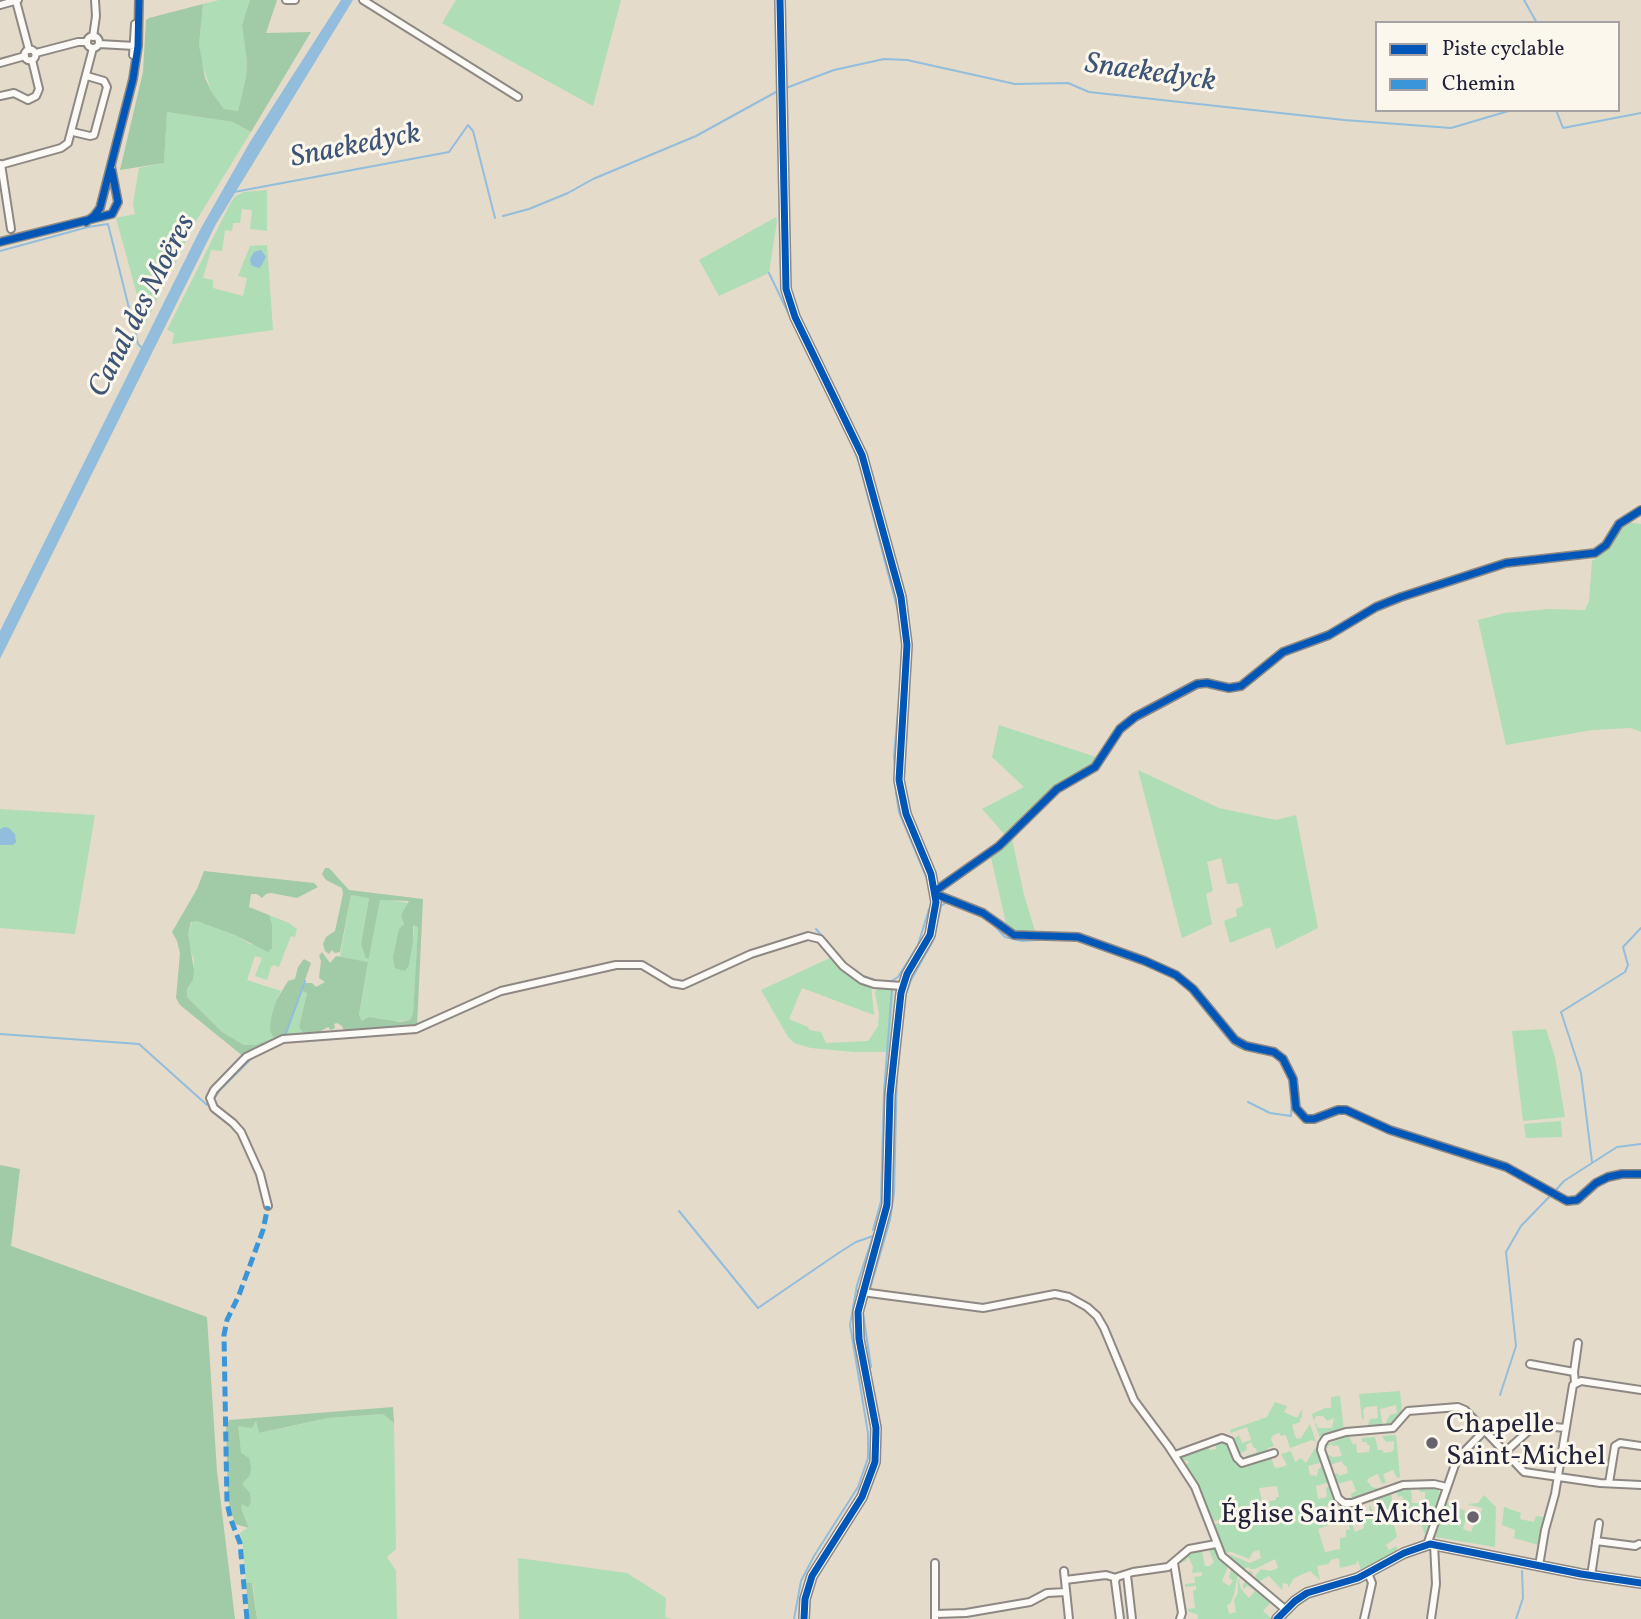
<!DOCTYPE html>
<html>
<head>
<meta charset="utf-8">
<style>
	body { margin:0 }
	#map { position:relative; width:1641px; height:1619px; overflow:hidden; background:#e5dbca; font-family:Vollkorn,serif }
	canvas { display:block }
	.legend { position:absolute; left:1375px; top:21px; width:245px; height:91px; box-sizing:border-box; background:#fbf7ec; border:2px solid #a4a2a5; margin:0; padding:9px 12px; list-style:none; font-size:21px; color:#22223b }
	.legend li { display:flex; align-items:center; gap:14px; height:35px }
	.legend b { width:35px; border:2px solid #a4a2a5 }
</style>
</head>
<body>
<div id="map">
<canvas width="1641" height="1619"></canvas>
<ul class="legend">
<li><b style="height:9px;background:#0057b8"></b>Piste cyclable</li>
<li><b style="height:9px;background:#3b95d9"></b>Chemin</li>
</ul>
</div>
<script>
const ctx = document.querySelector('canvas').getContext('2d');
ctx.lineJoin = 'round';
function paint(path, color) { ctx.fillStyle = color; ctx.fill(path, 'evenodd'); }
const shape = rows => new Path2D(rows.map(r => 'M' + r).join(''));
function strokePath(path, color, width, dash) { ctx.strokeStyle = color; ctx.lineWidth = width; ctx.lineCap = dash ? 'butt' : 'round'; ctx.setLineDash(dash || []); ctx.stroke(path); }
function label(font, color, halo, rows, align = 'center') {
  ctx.font = font + ' Vollkorn,serif'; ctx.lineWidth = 6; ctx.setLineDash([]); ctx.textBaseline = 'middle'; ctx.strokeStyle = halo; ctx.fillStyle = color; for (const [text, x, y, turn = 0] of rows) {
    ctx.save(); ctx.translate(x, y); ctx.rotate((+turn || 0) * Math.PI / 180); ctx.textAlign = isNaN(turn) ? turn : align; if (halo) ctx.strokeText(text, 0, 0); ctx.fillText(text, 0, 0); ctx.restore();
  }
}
paint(shape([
	[219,0,250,0,242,25,247,62,246,77,238,111,224,109,211,91,201,60,199,45,203,4],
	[456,0,621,0,593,106,442,23],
	[167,112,233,122,251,132,196,221,145,324,116,218,135,214,133,204,139,168,164,163],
	[267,190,267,231,250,229,252,210,242,209,240,223,233,223,232,231,225,230,222,251,211,250,203,278,213,280,213,288,243,296,247,278,238,276,250,246,267,245,273,330,172,344,174,333,167,330,231,202,236,196,244,192],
	[776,217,777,221,769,273,719,296,699,260],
	[1627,522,1641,524,1641,732,1631,728,1592,730,1506,745,1478,620,1505,613,1549,609,1585,610,1589,601,1592,561,1605,551,1619,529],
	[999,725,1099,758,1095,763,1053,788,1006,836,982,809,1024,787,992,757],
	[1138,770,1219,808,1276,820,1296,815,1318,928,1276,949,1270,927,1230,943,1224,921,1237,916,1236,909,1243,906,1238,883,1227,884,1221,858,1207,862,1213,891,1206,894,1212,924,1182,938],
	[0,809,95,815,75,934,0,928],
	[1012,839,1024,895,1036,934,1008,932,991,858],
	[351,895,369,897,361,944,369,958,380,899,410,903,404,924,413,940,414,925,418,928,413,1014,410,1020,389,1022,379,1018,362,1021,359,1016,368,962,340,957],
	[269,915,289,923,297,929,295,937,291,936,279,967,274,965,271,967,267,980,255,976,262,958,255,956,247,980,281,991,277,999,274,1038,255,1045,244,1045,222,1032,187,997,187,989,193,980,194,960,189,946,188,934,192,922,196,920,236,935,250,944,272,948,272,924],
	[832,957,871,985,874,1015,802,988,789,1019,808,1027,809,1030,821,1032,826,1043,868,1041,878,1026,879,1014,875,992,878,987,885,986,894,990,889,1052,854,1052,811,1048,794,1043,788,1037,761,990],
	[301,990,307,992,299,1027,312,1036,285,1036],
	[1546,1029,1555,1057,1565,1117,1523,1121,1512,1031],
	[1561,1121,1562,1137,1526,1138,1524,1124],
	[1400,1391,1402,1412,1390,1426,1386,1426,1386,1422,1390,1415,1397,1413,1396,1405,1380,1409,1383,1427,1367,1428,1370,1419,1378,1418,1377,1406,1366,1407,1363,1410,1364,1419,1362,1419,1359,1394],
	[1340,1396,1344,1430,1320,1438,1315,1424,1316,1423,1318,1428,1332,1428,1334,1418,1327,1421,1323,1416,1316,1416,1314,1421,1312,1414,1325,1408,1331,1408,1331,1397],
	[1275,1402,1287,1406,1284,1412,1297,1418,1302,1409,1302,1417,1300,1419,1300,1422,1292,1425,1295,1436,1297,1439,1301,1438,1310,1424,1316,1442,1312,1440,1290,1448,1286,1435,1281,1436,1279,1433,1273,1435,1271,1439,1274,1446,1268,1448,1266,1453,1247,1460,1246,1456,1257,1452,1256,1448,1254,1448,1251,1442,1246,1445,1247,1450,1239,1454,1233,1439,1239,1435,1242,1443,1251,1440,1247,1427,1231,1433,1230,1430,1267,1417],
	[383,1414,394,1423,396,1549,387,1557,396,1571,397,1619,257,1619,253,1584,246,1583,243,1547,240,1533,249,1527,241,1508,242,1504,251,1502,250,1493,241,1484,237,1425,251,1428,256,1421,260,1433,328,1418],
	[1396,1435,1400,1477,1397,1478,1393,1470,1383,1474,1386,1483,1384,1483,1382,1484,1378,1474,1369,1478,1367,1481,1372,1487,1379,1489,1352,1499,1351,1494,1356,1491,1352,1480,1337,1484,1333,1475,1338,1473,1339,1476,1348,1473,1346,1466,1344,1466,1342,1461,1330,1465,1326,1454,1333,1457,1342,1456,1338,1445,1333,1446,1331,1444,1325,1449,1325,1445,1349,1436,1353,1445,1356,1443,1357,1453,1369,1452,1370,1445,1367,1445,1367,1442,1362,1442,1362,1438,1375,1437,1378,1450,1383,1450,1383,1453,1391,1452,1394,1450,1394,1441,1386,1442,1382,1436],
	[1223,1441,1228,1443,1235,1464,1244,1468,1271,1458,1275,1468,1282,1467,1287,1465,1281,1454,1291,1451,1295,1462,1301,1458,1306,1463,1317,1445,1323,1462,1308,1466,1310,1475,1317,1476,1318,1469,1324,1465,1330,1482,1316,1486,1318,1499,1327,1497,1326,1488,1331,1485,1337,1502,1324,1507,1327,1515,1333,1514,1333,1511,1338,1505,1343,1520,1318,1529,1325,1552,1340,1549,1340,1538,1346,1537,1346,1530,1350,1529,1348,1522,1351,1521,1355,1532,1364,1528,1363,1518,1358,1519,1357,1515,1370,1511,1369,1506,1371,1506,1374,1515,1383,1511,1380,1502,1373,1503,1372,1500,1391,1494,1394,1509,1407,1505,1402,1496,1398,1497,1397,1491,1405,1489,1411,1489,1412,1503,1425,1503,1425,1492,1420,1492,1419,1489,1435,1488,1439,1491,1439,1495,1425,1535,1417,1511,1392,1518,1397,1537,1386,1545,1389,1550,1396,1546,1398,1550,1363,1571,1361,1571,1358,1560,1356,1564,1340,1568,1339,1558,1331,1560,1329,1564,1317,1566,1320,1580,1310,1571,1294,1578,1288,1588,1288,1584,1283,1583,1282,1590,1269,1576,1258,1582,1255,1576,1261,1569,1270,1571,1278,1568,1275,1559,1255,1569,1250,1569,1249,1567,1245,1568,1247,1572,1251,1571,1253,1574,1251,1578,1228,1556,1231,1555,1250,1563,1261,1558,1259,1550,1253,1552,1249,1559,1232,1552,1223,1553,1211,1525,1271,1512,1269,1501,1276,1500,1276,1497,1279,1497,1277,1486,1259,1488,1264,1510,1210,1522,1184,1465,1189,1463,1187,1460,1182,1462,1179,1458,1207,1447,1210,1450,1216,1449,1216,1443],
	[1484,1495,1496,1507,1495,1547,1435,1537,1446,1501,1465,1511,1464,1515,1467,1516,1463,1529,1471,1532,1476,1519,1479,1519,1482,1508,1467,1504,1478,1503],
	[1504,1507,1521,1513,1520,1519,1534,1522,1536,1516,1544,1517,1538,1545,1514,1538,1515,1530,1502,1525],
	[1214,1548,1219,1558,1228,1566,1222,1581,1229,1586,1233,1581,1229,1578,1231,1569,1238,1575,1234,1594,1230,1604,1227,1605,1229,1614,1236,1612,1234,1600,1238,1593,1238,1581,1242,1577,1239,1581,1241,1589,1249,1598,1255,1591,1248,1586,1243,1589,1243,1584,1246,1581,1272,1601,1263,1611,1272,1619,1198,1619,1197,1614,1189,1612,1188,1609,1195,1608,1193,1590,1196,1590,1196,1586,1185,1587,1185,1584,1195,1583,1194,1577,1202,1576,1202,1572,1192,1573,1193,1567,1189,1558,1187,1558,1186,1561,1179,1563,1190,1552,1202,1551,1205,1566,1210,1566,1214,1562,1209,1550],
	[518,1558,627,1573,666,1598,665,1617,671,1619,519,1619]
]), '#afddb5');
paint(shape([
	[250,0,277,0,266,33,311,32,251,132,233,122,167,112,164,163,120,170,143,72,146,20,149,18,203,4,199,45,205,78,211,91,224,109,238,111,246,77,247,62,242,25],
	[325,868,329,868,349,890,423,899,417,1026,380,1030,344,1031,342,1026,337,1023,334,1024,335,1028,331,1030,328,1027,312,1036,303,1032,299,1027,307,993,301,990,285,1036,277,1046,250,1058,244,1057,180,1005,176,998,180,953,177,941,172,932,197,889,204,871,314,883,318,887,297,898,271,893,266,894,262,898,257,894,251,894,249,907,269,915,272,924,272,948,268,952,235,935,197,921,191,922,188,934,194,970,193,980,187,989,187,997,222,1032,244,1045,255,1045,274,1038,270,1031,271,1018,277,999,288,981,295,979,298,967,304,959,311,963,304,983,312,983,316,987,325,982,319,978,321,961,319,956,322,952,330,963,336,956,368,962,359,1015,362,1021,369,1017,400,1022,410,1020,413,1014,418,928,414,925,413,927,413,940,409,965,405,971,395,968,393,957,399,929,404,924,401,915,409,901,380,900,369,958,366,958,361,944,369,898,351,895,340,952,335,953,332,950,329,954,325,951,323,944,326,937,335,931,343,894,342,888,326,880,322,874],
	[0,1165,20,1169,11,1246,207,1317,217,1471,235,1619,0,1619],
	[393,1407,394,1423,383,1414,328,1418,259,1433,256,1421,252,1428,238,1426,241,1453,249,1458,251,1468,250,1475,242,1484,250,1493,251,1502,248,1507,242,1504,241,1508,249,1528,235,1524,228,1499,226,1428,229,1420],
	[246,1583,252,1583,257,1619,249,1619]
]), '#a1caa7');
paint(shape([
	[341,0,353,0,216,224,0,659,0,631,200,230,250,142],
	[261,250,266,257,260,268,255,267,251,265,250,259,254,252],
	[4,827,9,828,15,834,16,842,13,845,0,845,0,829]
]), '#92bddc');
strokePath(shape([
	[1524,0,1537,23],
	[786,88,834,70,884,59,907,60,1015,84,1068,83,1089,92,1344,120,1451,128,1512,110],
	[1556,110,1563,128,1641,113],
	[234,192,449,152,468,125,473,131,495,218],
	[503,216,529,209,568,193,593,179,696,136,776,92],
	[0,251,88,227,108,224,138,344,142,348],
	[769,273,824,387],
	[851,442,859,463,899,615],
	[902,638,902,653],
	[901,676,894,756,896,793,899,812,927,879],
	[978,914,991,922,1005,937,1022,941,1050,939],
	[816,929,822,936],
	[860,975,881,982],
	[890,982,898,977,918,945,929,909],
	[1188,989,1231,1042,1238,1047,1249,1050],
	[905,997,911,980,933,941,941,906,947,902],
	[0,1034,139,1044,207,1105],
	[285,1036,305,981],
	[213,1100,221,1089,252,1058,283,1042],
	[1248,1102,1270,1113,1291,1116,1292,1100],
	[1592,1162,1581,1073,1561,1012,1625,972,1628,965,1623,947,1641,928],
	[1555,1191,1564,1181,1617,1147,1641,1144],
	[679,1211,758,1308,840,1252,856,1242,873,1236],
	[873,1230,881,1201,884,1092,892,988],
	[870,1289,890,1220,894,1193,897,1069],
	[867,1297,863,1313,871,1367],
	[1500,1395,1516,1346,1506,1252,1521,1226,1551,1195],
	[794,1619,801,1581,814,1556,858,1487,868,1458,868,1433,850,1325,857,1285,873,1236],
	[1516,1619,1523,1598,1522,1571]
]), '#92bddc', 2);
const street = shape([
	[286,0,295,0],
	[363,0,518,97],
	[16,1,29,50],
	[0,5,18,0],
	'87 42a6 6 0 1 1 12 0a6 6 0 1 1-12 0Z',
	[93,37,96,16,95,0],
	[99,44,135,46],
	'24.5 55a5.5 5.5 0 1 1 11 0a5.5 5.5 0 1 1-11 0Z',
	[36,53,78,42,87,42],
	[133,55,135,24],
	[0,63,25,56],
	[0,96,14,93,28,100,36,96,39,89,32,60],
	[73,132,90,136,94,135,107,87,104,81,87,76],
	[1,164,11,229],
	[0,165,61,148,68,143,93,48],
	[86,222,94,216,100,208,133,79,138,46,139,0],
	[0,242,112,214,118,202,111,166],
	[935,891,999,846,1057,789,1095,767,1120,729,1135,717,1197,684,1207,683,1229,688,1241,686,1283,652,1329,635,1376,607,1401,597,1506,563,1595,553,1606,545,1619,524,1641,510],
	[935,894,983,913,1014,935,1078,937,1145,961,1176,975,1193,989,1235,1040,1246,1046,1274,1052,1283,1059,1293,1079,1296,1108,1306,1119,1314,1119,1338,1110,1346,1110,1390,1130,1506,1167,1567,1201,1577,1200,1596,1183,1608,1177,1622,1174,1641,1174],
	[268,1206,260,1174,241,1132,233,1123,214,1108,210,1098,214,1090,246,1057,283,1039,416,1029,501,991,616,965,642,965,672,983,683,985,751,954,808,936,820,939,843,966,862,980,874,984,902,986],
	[862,1292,983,1308,1055,1294,1069,1297,1087,1307,1097,1316,1104,1328,1134,1400,1169,1447,1195,1487,1222,1556,1286,1610],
	[1530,1364,1574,1372],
	[1575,1382,1574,1372,1578,1343],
	[1505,1452,1535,1425,1565,1428],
	[1175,1455,1222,1438,1230,1441,1237,1458,1242,1463,1274,1453],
	[1609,1483,1615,1446,1620,1443,1641,1446],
	[1447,1487,1434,1484,1403,1485,1352,1503,1344,1503,1338,1498,1321,1450,1322,1444,1326,1438,1346,1432,1393,1428,1408,1411,1458,1407,1465,1410,1524,1472,1600,1483,1641,1485],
	[1596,1541,1635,1546,1639,1544],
	[1427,1545,1457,1459,1484,1431],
	[1174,1563,1182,1613,1180,1619],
	[1539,1566,1545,1530,1555,1494,1573,1385,1581,1381,1641,1390],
	[1064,1571,1069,1619],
	[1127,1575,1132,1619],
	[1591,1576,1599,1523],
	[1065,1580,1106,1575,1116,1578],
	[935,1614,966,1613,1030,1602,1047,1593,1066,1592],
	[935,1619,935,1563],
	[1120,1619,1115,1581,1117,1577,1133,1572,1168,1567,1189,1549,1216,1544],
	[1364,1619,1372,1583,1368,1573],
	[1431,1619,1436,1584,1434,1544]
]);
const secondary = shape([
	[780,0,786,289,795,317,862,455,901,597,907,645,899,780,906,814,931,874,936,902,930,935,907,974,901,993,890,1095,887,1205,858,1312,859,1339,876,1428,875,1462,862,1497,812,1576,805,1599,804,1619],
	[1277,1619,1295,1601,1307,1593,1358,1578,1404,1553,1430,1544,1581,1574,1641,1583]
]);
strokePath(street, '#8d8883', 10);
strokePath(secondary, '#8d8883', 12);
strokePath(street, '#fbfaf7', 6);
strokePath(secondary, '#fbfaf7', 9);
strokePath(shape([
	[247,1619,240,1543,231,1520,227,1503,224,1335,227,1320,239,1295,263,1230,268,1206]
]), '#3b95d9', 5, [10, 5]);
strokePath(shape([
	[780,0,786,289,795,317,862,455,901,597,907,645,899,780,906,814,931,874,936,902,930,935,907,974,901,993,890,1095,887,1205,858,1312,859,1339,876,1428,875,1462,862,1497,812,1576,805,1599,804,1619],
	[86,222,94,216,100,208,133,79,138,46,139,0],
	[0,242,112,214,118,202,112,171],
	[935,891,999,846,1057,789,1095,767,1120,729,1135,717,1197,684,1207,683,1229,688,1241,686,1283,652,1329,635,1376,607,1401,597,1506,563,1595,553,1606,545,1619,524,1641,510],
	[935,894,983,913,1014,935,1078,937,1145,961,1176,975,1193,989,1235,1040,1246,1046,1274,1052,1283,1059,1293,1079,1296,1108,1306,1119,1314,1119,1338,1110,1346,1110,1390,1130,1506,1167,1567,1201,1577,1200,1596,1183,1608,1177,1622,1174,1641,1174],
	[1277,1619,1295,1601,1307,1593,1358,1578,1404,1553,1430,1544,1581,1574,1641,1583]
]), '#0057b8', 7);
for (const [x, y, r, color] of [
	[1432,1443,7,"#66636d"],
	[1473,1517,7,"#66636d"]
]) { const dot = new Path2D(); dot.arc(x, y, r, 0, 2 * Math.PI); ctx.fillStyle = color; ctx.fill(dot); strokePath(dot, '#fbf7ec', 2.5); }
label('28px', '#22223b', '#fbf7ec', [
	["Chapelle",1446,1427],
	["Saint-Michel",1446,1459],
	["Église Saint-Michel",1459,1517,"right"]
], 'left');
label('italic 30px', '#3d5476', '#fbf7ec', [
	["Snaekedyck",1150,75,8],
	["Snaekedyck",356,148,-11],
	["Canal des Moëres",144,307,-63]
]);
</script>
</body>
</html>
